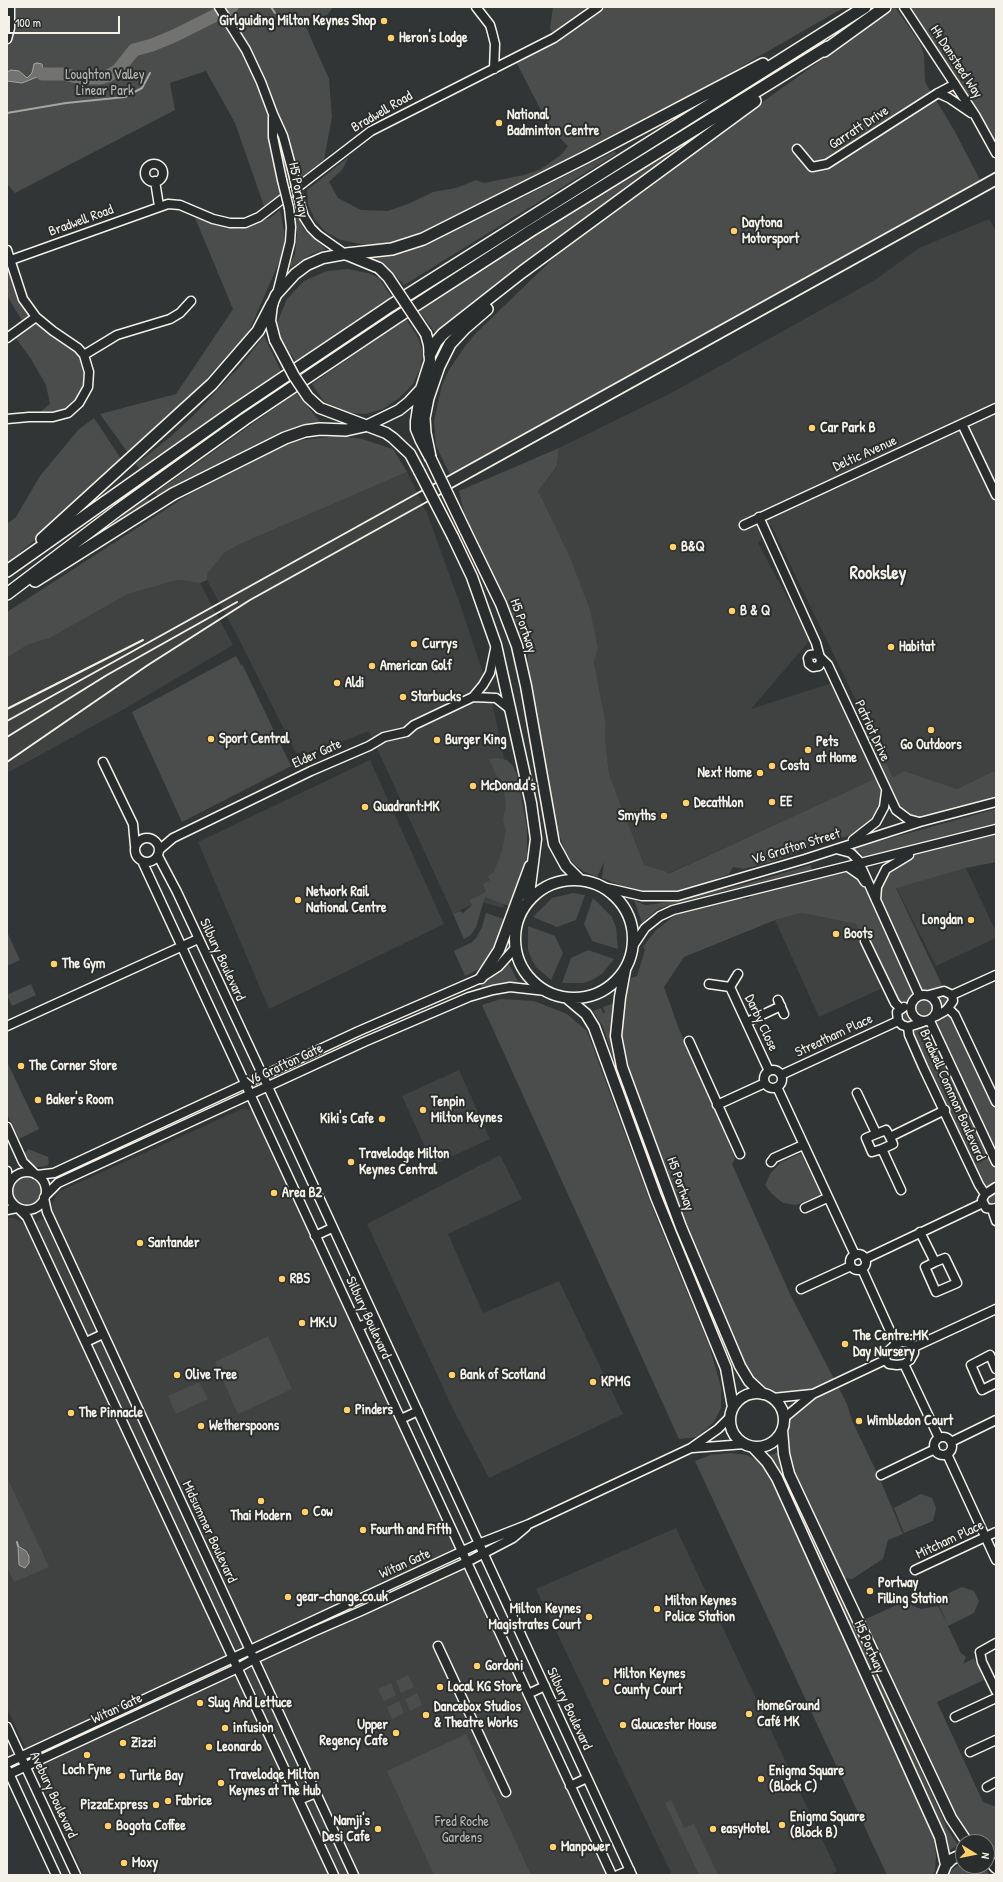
<!DOCTYPE html>
<html>
<head>
<meta charset="utf-8">
<style>
	body { margin:0 }
	#map { position:relative; width:1003px; height:1882px; overflow:hidden; background:#323535; font-family:"Patrick Hand",sans-serif }
	canvas { display:block }
	.frame { position:absolute; inset:0; border:8px solid #f4f1e8; pointer-events:none }
	.north { position:absolute; left:955px; top:1834px; width:40px; height:40px; box-sizing:border-box; background:#2a2d2e; border:1px solid #7b7b78; border-radius:50%; rotate:100deg; font-size:11px; font-weight:700; line-height:16px; text-align:center; color:#f4f1e8 }
	.north::after { content:''; display:block; margin:auto; width:14px; height:18px; background:#ffd166; clip-path:polygon(50% 0,100% 100%,50% 72%,0 100%) }
	.scale { position:absolute; left:8px; top:16px; width:112px; height:18px; box-sizing:border-box; border:2px solid #f4f1e8; border-top:0; padding-left:5px; font-size:12px; line-height:14px; white-space:nowrap; color:#f4f1e8; -webkit-text-stroke:3px #2a2d2e; paint-order:stroke }
</style>
</head>
<body>
<div id="map">
<canvas width="1003" height="1882"></canvas>
<div class="frame"></div>
<div class="north">N</div>
<div class="scale">100 m</div>
</div>
<script>
const ctx = document.querySelector('canvas').getContext('2d');
ctx.lineJoin = 'round';
function paint(path, color) { ctx.fillStyle = color; ctx.fill(path, 'evenodd'); }
const shape = rows => new Path2D(rows.map(r => 'M' + r).join(''));
function strokePath(path, color, width, dash) { ctx.strokeStyle = color; ctx.lineWidth = width; ctx.lineCap = dash ? 'butt' : 'round'; ctx.setLineDash(dash || []); ctx.stroke(path); }
function label(font, color, halo, rows, align = 'center') {
  ctx.font = font + ' "Patrick Hand",sans-serif'; ctx.lineWidth = 4; ctx.setLineDash([]); ctx.textBaseline = 'middle'; ctx.strokeStyle = halo; ctx.fillStyle = color; for (const [text, x, y, turn = 0] of rows) {
    ctx.save(); ctx.translate(x, y); ctx.rotate((+turn || 0) * Math.PI / 180); ctx.textAlign = isNaN(turn) ? turn : align; if (halo) ctx.strokeText(text, 0, 0); ctx.fillText(text, 0, 0); ctx.restore();
  }
}
paint(shape([
	[989,219,996,231,996,770,957,789,906,771,893,777,771,525,758,543,810,640,751,709,835,682,880,777,667,874,665,871,644,865,609,774,605,738,606,724,594,662,598,648,538,491,557,467,559,448,673,392,875,280,919,248],
	[407,472,427,513,460,604,491,697,517,822,517,861,503,908,478,901,453,914,369,731,316,752,296,753,240,641,207,580,207,574,216,562,224,553,238,545],
	[178,580,200,583,233,645,126,708,7,773,7,658,27,645,50,638,128,594],
	[370,760,444,924,269,1009,198,842],
	[966,868,996,932,996,938,936,966,896,887],
	[802,913,856,924,887,986,819,1017,775,920],
	[459,1070,490,1139,433,1165,402,1096],
	[242,1109,252,1110,258,1116,610,1875,84,1875,7,1708,7,1218,13,1218,29,1225,53,1214,52,1204,57,1194,60,1191],
	[500,1155,522,1199,448,1234,483,1313,559,1281,623,1414,489,1478,453,1409,367,1224],
	[676,1528,837,1871,828,1875,672,1875,536,1589]
]), '#404242');
paint(shape([
	[7,7,217,7,219,12,212,18,221,13,218,7,333,7,328,14,322,17,302,18,329,79,332,117,324,160,264,206,235,123,206,71,170,83,175,110,15,193,7,184],
	[553,7,845,7,667,109,509,192,418,235,394,244,366,245,341,240,326,232,315,220,308,204,307,190,346,159,348,158,342,170,329,182,338,198,361,210,388,211,408,204,433,192,456,188,476,180,484,183,524,175,541,169,562,154,568,146,550,128,514,58,554,38,550,28],
	[895,7,920,43,924,55,925,82,954,130,980,180,450,474,436,446,434,421,442,385,449,370,463,349,475,334,562,250,633,195],
	[904,7,996,7,996,153],
	[698,136,436,334,419,311,551,227],
	[615,151,616,154,404,285,391,271,373,259,404,253,503,207],
	[280,210,284,232,284,243,281,258,249,331,182,406,128,453,100,414,176,394,233,309,195,218,239,229,270,218],
	[297,212,305,231,326,249,312,254,291,267,289,266,295,254,297,234,295,213],
	[7,260,18,295,30,317,23,322,7,296],
	[348,269,368,273,379,278,392,298,297,363,283,343,277,323,287,299,304,281,327,271],
	[406,319,419,339,423,354,420,369,413,384,399,398,383,409,366,414,348,413,324,402,312,384],
	[36,323,50,334,67,344,77,353,85,371,84,386,81,395,68,407,47,414,39,413,50,404,46,385,31,359,15,337],
	[264,336,281,371,140,470,136,464,168,439,193,416,241,365],
	[296,393,322,424,284,434,228,460,160,498,155,493],
	[94,418,123,462,68,513,7,563,7,524,16,517,40,476,78,430],
	[338,436,362,439,393,449,407,472,238,545,224,553,207,574,207,580,200,583,178,580,128,594,50,638,27,645,7,658,7,612,188,495,293,441],
	[559,448,557,466,538,491,569,555,590,610,598,648,594,662,606,724,605,738,609,774,644,865,665,871,668,874,879,777,858,731,869,728,893,777,905,771,957,789,996,770,996,802,920,822,908,819,886,800,870,828,833,841,831,840,771,862,743,869,733,867,729,874,718,878,707,887,678,896,633,894,627,888,602,878,604,862,597,877,583,871,573,863,566,853,546,800,526,686,528,654,506,601,464,513,459,491],
	[147,498,151,503,104,533,102,530],
	[236,656,241,665,242,664,291,766,182,822,132,712],
	[496,758,507,760,513,766,517,775,527,828,527,859,512,907,485,897,476,927,471,935,464,939,453,914,460,911,463,913,472,905,470,900,486,892,483,884,490,880,488,876,494,872,502,851,506,831,503,819,506,806,504,791,489,759],
	[996,809,996,824,865,859,861,853,851,849],
	[996,829,996,862,966,868,896,888,996,1099,996,1220,856,924,802,913,775,920,684,957,664,987,679,1029,707,1094,712,1099,735,1159,732,1164,790,1294,847,1404,853,1423,880,1479,903,1534,888,1540,883,1559,852,1579,838,1577,789,1474,782,1430,784,1418,813,1394,773,1398,763,1394,749,1381,684,1233,626,1065,621,1035,625,998,631,978,637,976,645,950,643,947,655,931,687,906,717,899,748,899,761,888,841,869,860,880,866,891,880,889,886,869,922,848],
	[811,865,812,872,727,890,670,905,658,909,642,923,634,900,645,905,655,904,742,885],
	[573,893,585,895,576,920,557,927,533,917,552,898],
	[593,898,612,917,616,927,618,949,592,941,584,924],
	[486,913,504,919,501,929,487,961,477,970,465,976,454,951,472,942,476,938,482,927],
	[528,926,555,936,563,953,551,980,536,967,532,960,528,950],
	[7,932,20,960,7,966],
	[588,950,614,959,602,974,592,980,584,983,562,983,571,958],
	[508,962,518,982,504,982,482,987,481,985,501,971],
	[31,984,36,995,12,1006,7,995],
	[501,999,534,1001,567,1014,587,1031,654,1212,709,1345,721,1387,721,1408,714,1422,697,1437,679,1439,482,1005],
	[614,1003,612,1029,616,1060,614,1061,603,1027,593,1011,601,1008,603,1013,605,1013,603,1007],
	[8,1064,39,1129,19,1139,7,1114],
	[28,1149,48,1157,49,1163,47,1166,36,1167,31,1164,25,1153],
	[801,1153,821,1195,796,1205,783,1203,772,1194,765,1185,770,1174,780,1163],
	'13 1191a14 14 0 1 1 28 0a14 14 0 1 1-28 0Z',
	[268,1336,292,1389,238,1414,215,1362],
	[199,1382,208,1399,176,1414,168,1396],
	[779,1452,781,1462,796,1497,948,1830,958,1845,948,1851,944,1833,939,1819,776,1466,768,1456],
	[730,1453,747,1455,760,1462,772,1478,933,1833,936,1855,935,1871,933,1875,887,1875,695,1461,710,1455],
	[7,1477,49,1567,14,1582,7,1566],
	[921,1494,932,1498,936,1508,933,1521,904,1533,894,1508],
	[962,1587,974,1591,979,1601,974,1613,948,1626,961,1653,966,1657,963,1664,974,1658,984,1680,937,1702,983,1802,994,1806,996,1805,996,1862,987,1858,987,1842,967,1842,863,1630,866,1619,903,1602,921,1609,938,1606,948,1625,936,1599],
	[408,1675,414,1687,401,1693,396,1681],
	[391,1683,396,1695,384,1701,378,1689],
	[417,1693,422,1705,410,1711,405,1699],
	[399,1701,404,1713,392,1719,387,1707],
	[466,1734,531,1875,434,1875,387,1771],
	[671,1800,684,1828,694,1824,718,1875,699,1875,665,1803],
	[963,1862,963,1866,983,1866,989,1875,949,1875,953,1869]
]), '#4b4d4c');
const water = shape([
	[37,63,42,64,43,70,42,74,37,77,22,83,7,81,7,72,11,70,19,71,27,78,32,73,34,64,37,63],
	[18,1546,26,1551,29,1556,29,1563,25,1568,19,1565,18,1546]
]);
paint(water, '#727370');
strokePath(water, '#a6a5a0', 1);
strokePath(shape([
	[271,7,275,13],
	[7,113,66,103,125,97,142,88,150,73],
	[17,1542,18,1546]
]), '#a6a5a0', 2);
strokePath(shape([
	[42,74,63,74,81,78,100,78,108,76,118,70,134,50,152,45,174,36,232,7]
]), '#727370', 13);
const minor = shape([
	[219,7,246,50,261,82,273,114,283,136,293,173],
	[476,7,490,25,492,32,495,44,494,69],
	[904,7,975,115,996,153],
	[7,39,10,28,10,7],
	[938,93,949,98,971,113],
	[273,117,273,137,282,180],
	[797,149,812,167,827,164,938,93,955,84],
	'145 173a9 9 0 1 1 18 0a9 9 0 1 1-18 0Z',
	[155,181,159,206],
	[300,204,304,217,311,228,318,235,345,254],
	[7,250,23,299,36,317,53,331,78,348,84,355,89,372,88,387,79,403,68,413,53,417,29,417,7,419],
	[11,260,168,204,180,205,213,219,230,223,245,223,259,217,371,131,554,38,598,7],
	[277,294,290,242,291,227,289,208],
	[7,338,36,317],
	[84,355,117,335,170,319,180,313,191,301],
	[962,424,996,495],
	[759,517,816,643,821,661,819,666,813,667,809,664,808,658,810,655,818,654],
	[744,525,996,408],
	[821,658,828,665,896,810,908,819,919,822],
	[473,697,496,698,511,710],
	[103,762,133,824,135,846],
	'135 850a12 12 0 1 1 24 0a12 12 0 1 1-24 0Z',
	[853,840,876,822,884,807,886,792],
	[836,849,851,853,858,860,919,995],
	[159,850,173,838,311,771,369,746,384,737,406,732,414,725,473,697,483,685,490,673,495,649],
	[158,856,177,892,263,1076,632,1875],
	[143,863,612,1875],
	[848,867,861,876,865,882],
	[603,887,642,896,678,896,805,859,920,822,996,802],
	[876,900,877,887,886,869,909,855],
	[865,941,895,1003,901,1009],
	[633,946,645,928,660,916,673,910,996,829],
	[709,984,730,987,738,974],
	[730,987,769,1071],
	'911 1008a13 13 0 1 1 26 0a13 13 0 1 1-26 0Z',
	[929,995,944,991,952,995,953,1001,948,1008,945,1011,936,1016],
	[952,995,996,975],
	[778,1000,784,1014],
	[904,1007,897,1012,898,1021,902,1025,908,1027,923,1022],
	[948,1008,955,1015,996,1102],
	[930,1021,996,1162],
	[747,1022,781,1006],
	[7,1026,198,939],
	[908,1027,909,1035,923,1067,979,1185,985,1194],
	[689,1041,740,1154],
	'764 1079a9 9 0 1 1 18 0a9 9 0 1 1-18 0Z',
	[781,1075,898,1021],
	[777,1087,855,1255],
	[857,1093,876,1133],
	[717,1105,765,1083],
	[7,1127,23,1162,35,1174],
	[890,1137,886,1130,866,1138,872,1152,882,1149,893,1144,890,1137,945,1110],
	[882,1149,901,1190],
	[771,1162,774,1158,803,1145],
	[7,1171,8,1186],
	'8 1191a19 19 0 1 1 38 0a19 19 0 1 1-38 0Z',
	[37,1175,54,1173,359,1031,481,978,498,967,516,947],
	[996,1187,985,1194,982,1200,986,1208,992,1209,996,1208],
	[45,1196,58,1183,364,1042,469,997,493,990,510,987,546,991],
	[44,1198,47,1212,60,1240,354,1875],
	[805,1208,827,1198],
	[19,1209,27,1217,334,1875],
	[992,1209,996,1221],
	[7,1210,17,1208],
	[920,1232,935,1262,945,1258,957,1283,936,1292,925,1267,935,1262],
	[315,1236,332,1228],
	'850 1262a8 8 0 1 1 16 0a8 8 0 1 1-16 0Z',
	[865,1259,983,1203],
	[862,1269,896,1344],
	[801,1289,851,1266],
	[358,1327,375,1320],
	[86,1342,103,1334],
	[902,1342,909,1343,914,1347,914,1353,910,1360,904,1364,897,1365,889,1364,885,1360,886,1353,896,1344,902,1342],
	[914,1347,996,1309],
	[904,1364,939,1438],
	[996,1369,990,1355,971,1365,982,1390,996,1383],
	[773,1398,812,1394],
	[784,1418,813,1394,885,1360],
	[401,1419,418,1411],
	'934 1446a9 9 0 1 1 18 0a9 9 0 1 1-18 0Z',
	[951,1442,996,1420],
	[692,1448,745,1444],
	[947,1454,996,1560],
	[881,1475,935,1449],
	[915,1570,996,1532],
	[996,1643,980,1652,982,1662,996,1691],
	[438,1646,506,1792],
	[528,1694,545,1686],
	[955,1717,996,1698],
	[7,1727,76,1875],
	[970,1752,996,1740],
	[7,1763,478,1544,529,1524,691,1448,718,1429,730,1417],
	[7,1769,56,1875],
	[7,1775,238,1668,254,1659,315,1631,361,1611,467,1562,513,1538,526,1527],
	[570,1786,587,1778],
	[987,1787,996,1782],
	[299,1800,316,1793],
	[618,1875,630,1870]
]);
const major = shape([
	[275,340,270,321,272,304,276,295,295,274,307,265,323,258,345,254,379,268],
	[421,389,416,421,416,429,421,441,428,454],
	[320,408,386,433,393,438,410,454,419,471],
	[366,426,399,410,409,402,421,389,430,361,429,345,426,334],
	[465,530,501,604,517,646,526,686,554,844,566,866,580,880],
	[453,537,472,577,496,645,531,803,536,839,528,902],
	'515 939a59 59 0 1 1 118 0a59 59 0 1 1-118 0Z',
	[625,970,620,997,616,1036,622,1067,681,1227,740,1366,749,1381,763,1394],
	[481,978,499,950,530,866],
	[567,998,586,1014,594,1027,656,1197,726,1368,733,1407],
	'730 1420a27 27 0 1 1 54 0a27 27 0 1 1-54 0Z',
	[782,1430,784,1454,789,1474,951,1818,967,1842],
	[753,1447,767,1462,777,1478,940,1837,946,1865],
	[987,1858,996,1868],
	[942,1875,946,1865,952,1859,963,1854]
]);
const highway = shape([
	[824,51,885,7],
	[346,254,392,249,423,239,586,157,763,64],
	[430,354,436,342,443,334,522,272,755,101],
	[430,457,425,433,424,418,428,398,439,366,450,344,465,328,487,309],
	[42,539,212,384,258,331,272,304],
	[7,571,238,408,390,306,865,7],
	[35,581,173,494,285,438,305,431,320,429,346,430,364,426],
	[7,594,118,510,245,419,396,318,532,230,828,47]
]);
strokePath(minor, '#f4f1e8', 11);
strokePath(major, '#f4f1e8', 13);
strokePath(highway, '#f4f1e8', 14);
strokePath(minor, '#2a2d2e', 8);
strokePath(major, '#2a2d2e', 10);
strokePath(highway, '#2a2d2e', 11);
strokePath(shape([
	[7,709,143,640],
	[7,721,996,172],
	[7,737,107,675,237,602],
	[7,762,148,665,250,600,996,186]
]), '#f4f1e8', 2);
const minorBridge = shape([
	[293,173,300,204],
	[282,180,289,208]
]);
const majorBridge = shape([
	[379,268,388,277,426,334],
	[275,340,294,376,308,397,320,408],
	[430,457,465,530],
	[419,471,453,537]
]);
strokePath(minorBridge, '#f4f1e8', 11, []);
strokePath(majorBridge, '#f4f1e8', 13, []);
strokePath(minorBridge, '#2a2d2e', 8);
strokePath(majorBridge, '#2a2d2e', 10);
for (const [x, y, r, color] of [
	[384,21,4,"#ffd166"],
	[391,38,4,"#ffd166"],
	[499,123,4,"#ffd166"],
	[734,231,4,"#ffd166"],
	[812,428,4,"#ffd166"],
	[673,547,4,"#ffd166"],
	[732,611,4,"#ffd166"],
	[414,644,4,"#ffd166"],
	[891,647,4,"#ffd166"],
	[372,666,4,"#ffd166"],
	[337,683,4,"#ffd166"],
	[403,697,4,"#ffd166"],
	[931,730,4,"#ffd166"],
	[211,739,4,"#ffd166"],
	[437,740,4,"#ffd166"],
	[808,750,4,"#ffd166"],
	[772,766,4,"#ffd166"],
	[760,773,4,"#ffd166"],
	[473,786,4,"#ffd166"],
	[772,802,4,"#ffd166"],
	[686,803,4,"#ffd166"],
	[365,807,4,"#ffd166"],
	[664,816,4,"#ffd166"],
	[298,900,4,"#ffd166"],
	[971,920,4,"#ffd166"],
	[836,934,4,"#ffd166"],
	[54,964,4,"#ffd166"],
	[21,1066,4,"#ffd166"],
	[38,1100,4,"#ffd166"],
	[423,1110,4,"#ffd166"],
	[382,1119,4,"#ffd166"],
	[351,1162,4,"#ffd166"],
	[274,1193,4,"#ffd166"],
	[140,1243,4,"#ffd166"],
	[282,1279,4,"#ffd166"],
	[302,1323,4,"#ffd166"],
	[845,1344,4,"#ffd166"],
	[177,1375,4,"#ffd166"],
	[452,1375,4,"#ffd166"],
	[593,1382,4,"#ffd166"],
	[347,1410,4,"#ffd166"],
	[71,1413,4,"#ffd166"],
	[859,1421,4,"#ffd166"],
	[201,1426,4,"#ffd166"],
	[261,1501,4,"#ffd166"],
	[305,1512,4,"#ffd166"],
	[363,1530,4,"#ffd166"],
	[870,1591,4,"#ffd166"],
	[288,1597,4,"#ffd166"],
	[657,1609,4,"#ffd166"],
	[589,1617,4,"#ffd166"],
	[477,1666,4,"#ffd166"],
	[606,1682,4,"#ffd166"],
	[440,1687,4,"#ffd166"],
	[200,1703,4,"#ffd166"],
	[749,1714,4,"#ffd166"],
	[426,1715,4,"#ffd166"],
	[623,1725,4,"#ffd166"],
	[225,1728,4,"#ffd166"],
	[396,1733,4,"#ffd166"],
	[123,1743,4,"#ffd166"],
	[209,1747,4,"#ffd166"],
	[87,1755,4,"#ffd166"],
	[122,1776,4,"#ffd166"],
	[761,1779,4,"#ffd166"],
	[221,1783,4,"#ffd166"],
	[168,1801,4,"#ffd166"],
	[156,1805,4,"#ffd166"],
	[782,1825,4,"#ffd166"],
	[108,1826,4,"#ffd166"],
	[378,1829,4,"#ffd166"],
	[713,1829,4,"#ffd166"],
	[553,1847,4,"#ffd166"],
	[124,1863,4,"#ffd166"]
]) { const dot = new Path2D(); dot.arc(x, y, r, 0, 2 * Math.PI); ctx.fillStyle = color; ctx.fill(dot); strokePath(dot, '#2a2d2e', 1.5); }
label('bold 14px', '#f4f1e8', '#2a2d2e', [
	["Girlguiding Milton Keynes Shop",376,21,"right"],
	["Heron's Lodge",399,38],
	["National",507,115],
	["Badminton Centre",507,131],
	["Daytona",742,223],
	["Motorsport",742,239],
	["Car Park B",820,428],
	["B&Q",681,547],
	["B & Q",740,611],
	["Currys",422,644],
	["Habitat",899,647],
	["American Golf",380,666],
	["Aldi",345,683],
	["Starbucks",411,697],
	["Sport Central",219,739],
	["Burger King",445,740],
	["Pets",816,742],
	["at Home",816,758],
	["Go Outdoors",931,745,"center"],
	["Costa",780,766],
	["Next Home",752,773,"right"],
	["McDonald's",481,786],
	["EE",780,802],
	["Decathlon",694,803],
	["Quadrant:MK",373,807],
	["Smyths",656,816,"right"],
	["Network Rail",306,892],
	["National Centre",306,908],
	["Longdan",963,920,"right"],
	["Boots",844,934],
	["The Gym",62,964],
	["The Corner Store",29,1066],
	["Baker's Room",46,1100],
	["Tenpin",431,1102],
	["Milton Keynes",431,1118],
	["Kiki's Cafe",374,1119,"right"],
	["Travelodge Milton",359,1154],
	["Keynes Central",359,1170],
	["Area B2",282,1193],
	["Santander",148,1243],
	["RBS",290,1279],
	["MK:U",310,1323],
	["The Centre:MK",853,1336],
	["Day Nursery",853,1352],
	["Olive Tree",185,1375],
	["Bank of Scotland",460,1375],
	["KPMG",601,1382],
	["Pinders",355,1410],
	["The Pinnacle",79,1413],
	["Wimbledon Court",867,1421],
	["Wetherspoons",209,1426],
	["Cow",313,1512],
	["Thai Modern",261,1516,"center"],
	["Fourth and Fifth",371,1530],
	["Portway",878,1583],
	["Filling Station",878,1599],
	["gear-change.co.uk",296,1597],
	["Milton Keynes",665,1601],
	["Police Station",665,1617],
	["Milton Keynes",581,1609,"right"],
	["Magistrates Court",581,1625,"right"],
	["Gordoni",485,1666],
	["Milton Keynes",614,1674],
	["County Court",614,1690],
	["Local KG Store",448,1687],
	["Slug And Lettuce",208,1703],
	["HomeGround",757,1706],
	["Café MK",757,1722],
	["Dancebox Studios",434,1707],
	["& Theatre Works",434,1723],
	["Upper",388,1725,"right"],
	["Regency Cafe",388,1741,"right"],
	["Gloucester House",631,1725],
	["infusion",233,1728],
	["Zizzi",131,1743],
	["Leonardo",217,1747],
	["Loch Fyne",87,1770,"center"],
	["Enigma Square",769,1771],
	["(Block C)",769,1787],
	["Travelodge Milton",229,1775],
	["Keynes at The Hub",229,1791],
	["Turtle Bay",130,1776],
	["Fabrice",176,1801],
	["PizzaExpress",148,1805,"right"],
	["Enigma Square",790,1817],
	["(Block B)",790,1833],
	["Namji's",370,1821,"right"],
	["Desi Cafe",370,1837,"right"],
	["Bogota Coffee",116,1826],
	["easyHotel",721,1829],
	["Manpower",561,1847],
	["Moxy",132,1863]
], 'left');
label('14px', '#f4f1e8', '#2a2d2e', [
	["H4 Dansteed Way",956,62,57],
	["Bradwell Road",382,112,-30],
	["Garratt Drive",859,128,-33],
	["H5 Portway",298,190,79],
	["Bradwell Road",81,221,-20],
	["Deltic Avenue",865,454,-24],
	["H5 Portway",523,626,71],
	["Patriot Drive",872,731,65],
	["Elder Gate",317,754,-24],
	["V6 Grafton Street",796,847,-17],
	["Silbury Boulevard",222,960,65],
	["Darby Close",761,1023,65],
	["Streatham Place",834,1036,-25],
	["V6 Grafton Gate",285,1065,-25],
	["Bradwell Common Boulevard",952,1095,66],
	["H5 Portway",680,1184,70],
	["Silbury Boulevard",368,1318,65],
	["Midsummer Boulevard",209,1532,65],
	["Mitcham Place",950,1540,-25],
	["Witan Gate",405,1564,-24],
	["H5 Portway",869,1647,66],
	["Witan Gate",117,1709,-25],
	["Silbury Boulevard",569,1709,65],
	["Avebury Boulevard",53,1795,65]
]);
label('14px', '#b9b8b1', '#2a2d2e', [
	["Loughton Valley",105,75],
	["Linear Park",105,91],
	["Fred Roche",462,1822],
	["Gardens",462,1838]
]);
label('bold 18px', '#f4f1e8', '#2a2d2e', [
	["Rooksley",878,574]
]);
</script>
</body>
</html>
